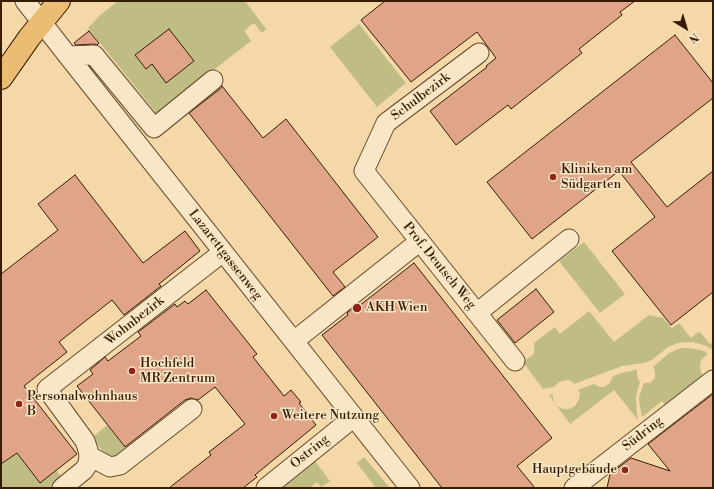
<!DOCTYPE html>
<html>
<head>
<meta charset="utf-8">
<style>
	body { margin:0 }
	#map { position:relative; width:714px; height:489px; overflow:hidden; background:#f4d8a8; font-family:"Libre Bodoni",serif }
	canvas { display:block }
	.frame { position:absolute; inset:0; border:2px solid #351c03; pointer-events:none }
	.north { position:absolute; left:666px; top:8px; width:40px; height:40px; -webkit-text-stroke:3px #f8e6c6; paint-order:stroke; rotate:142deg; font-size:11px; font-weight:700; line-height:16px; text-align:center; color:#351c03 }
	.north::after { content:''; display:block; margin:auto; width:14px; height:18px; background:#351c03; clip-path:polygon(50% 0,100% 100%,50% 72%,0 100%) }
</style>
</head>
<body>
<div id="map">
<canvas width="714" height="489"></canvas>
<div class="frame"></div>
<div class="north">N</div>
</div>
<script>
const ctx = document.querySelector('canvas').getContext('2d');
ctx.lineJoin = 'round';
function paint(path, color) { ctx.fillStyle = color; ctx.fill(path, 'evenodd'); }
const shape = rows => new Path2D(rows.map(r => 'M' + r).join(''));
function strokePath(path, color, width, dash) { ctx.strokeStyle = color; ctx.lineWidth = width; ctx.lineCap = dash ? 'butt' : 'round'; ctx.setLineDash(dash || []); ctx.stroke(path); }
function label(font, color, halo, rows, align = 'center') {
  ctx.font = font + ' "Libre Bodoni",serif'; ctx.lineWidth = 3; ctx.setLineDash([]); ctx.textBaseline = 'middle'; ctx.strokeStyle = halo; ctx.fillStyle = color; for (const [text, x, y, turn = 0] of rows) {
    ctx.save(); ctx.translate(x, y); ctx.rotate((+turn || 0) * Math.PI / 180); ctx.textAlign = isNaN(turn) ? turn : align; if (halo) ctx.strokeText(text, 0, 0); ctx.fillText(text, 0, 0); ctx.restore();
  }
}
paint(shape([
	[118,1,245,1,266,29,262,33,255,24,252,24,245,30,245,32,251,41,157,114,88,28,99,16],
	[359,24,406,83,377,107,330,47],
	[584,242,625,294,600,313,559,261],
	[589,311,614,342,649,315,663,318,672,328,679,323,691,338,697,333,700,332,710,344,713,342,713,350,706,346,697,343,690,342,678,343,668,347,652,360,644,363,622,366,574,384,571,381,567,380,559,382,554,387,543,389,523,362,534,354,534,343,555,327,560,334],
	[681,348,688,348,700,350,706,352,707,355,701,360,700,366,701,372,704,377,668,408,662,401,642,417,639,401,639,397,644,383,650,383,655,378,655,372,653,367,669,353],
	[636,370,637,370,637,376,640,382,636,396,637,414,638,420,614,390,570,424,549,395,553,395,553,399,557,406,564,409,569,409,575,406,579,399,580,394,578,390,594,384,600,387,604,387,610,383,613,376,625,372],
	[107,425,129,453,111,461,92,438],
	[1,433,40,483,56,470,63,479,52,488,1,488],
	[364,457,390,488,376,488,357,463],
	[315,461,330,481,321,487,317,482,310,488,278,488,309,463]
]), '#c0bd84');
const building = shape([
	[385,1,635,1,620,12,622,15,579,49,582,53,511,109,508,105,456,145,430,111,487,67,486,66,496,58,477,32,411,82,361,20,385,1],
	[169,29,194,61,166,83,152,64,146,69,135,55,169,29],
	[89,31,99,43,97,45,94,44,76,45,74,43,89,31],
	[675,35,713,83,713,98,631,162,667,207,713,171,713,292,671,325,612,251,655,217,619,171,532,239,487,182,675,35],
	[222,86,263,138,286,119,378,237,333,272,345,287,333,296,189,113,220,89,222,86],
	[75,175,143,263,185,231,200,251,159,284,161,286,124,315,112,300,59,342,67,352,24,386,77,454,40,483,17,453,1,464,1,274,58,230,38,204,75,175],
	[414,263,552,438,517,466,535,488,442,488,322,335,348,315,347,313,358,304,359,306,414,263],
	[536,289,554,312,515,343,497,320,536,289],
	[206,290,257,354,253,357,284,396,291,390,301,402,299,403,316,425,255,475,257,477,243,488,169,488,211,455,209,452,245,424,215,387,198,400,191,398,185,400,125,447,77,386,93,374,90,370,105,357,108,361,141,336,138,332,175,304,177,307,185,301,188,304,206,290],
	[713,394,713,488,607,488,610,474,631,458,670,471,648,444,713,394]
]);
paint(building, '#e0a589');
strokePath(building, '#351c03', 1);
const minor = shape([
	[25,1,68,56,410,488],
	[479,53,386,123,364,171,515,361],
	[68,56,94,55,154,128,213,80],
	[477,313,569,239],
	[294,341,420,241],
	[89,456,110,467,120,465,192,409],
	[62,488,84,470,88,464,89,456,88,450,85,441,47,389,223,252],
	[266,488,354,417],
	[574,488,713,380]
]);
const major = shape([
	[1,78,29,38,59,1]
]);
strokePath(minor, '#654b2c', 21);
strokePath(major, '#351c03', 24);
strokePath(minor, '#f8e6c6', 19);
strokePath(major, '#eabc74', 22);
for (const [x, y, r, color] of [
	[553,177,4,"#8f2418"],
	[357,308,5,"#8f2418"],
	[132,371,4,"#8f2418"],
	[19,404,4,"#8f2418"],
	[274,416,4,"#8f2418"],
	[625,470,4,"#8f2418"]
]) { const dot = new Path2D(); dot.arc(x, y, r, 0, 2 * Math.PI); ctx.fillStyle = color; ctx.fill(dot); strokePath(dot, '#f8e6c6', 1.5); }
label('13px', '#351c03', '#f8e6c6', [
	["Schulbezirk",421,97,-37],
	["Lazarettgassenweg",225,255,52],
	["Prof. Deutsch Weg",439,266,51],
	["Wohnbezirk",135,321,-38],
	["Südring",643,434,-38],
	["Ostring",310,452,-39]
]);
label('13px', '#351c03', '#f8e6c6', [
	["Kliniken am",561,170],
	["Südgarten",561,185],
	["AKH Wien",366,308],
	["Hochfeld",140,364],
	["MR Zentrum",140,379],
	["Personalwohnhaus",27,397],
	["B",27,412],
	["Weitere Nutzung",282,416],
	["Hauptgebäude",617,470,"right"]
], 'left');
</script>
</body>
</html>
